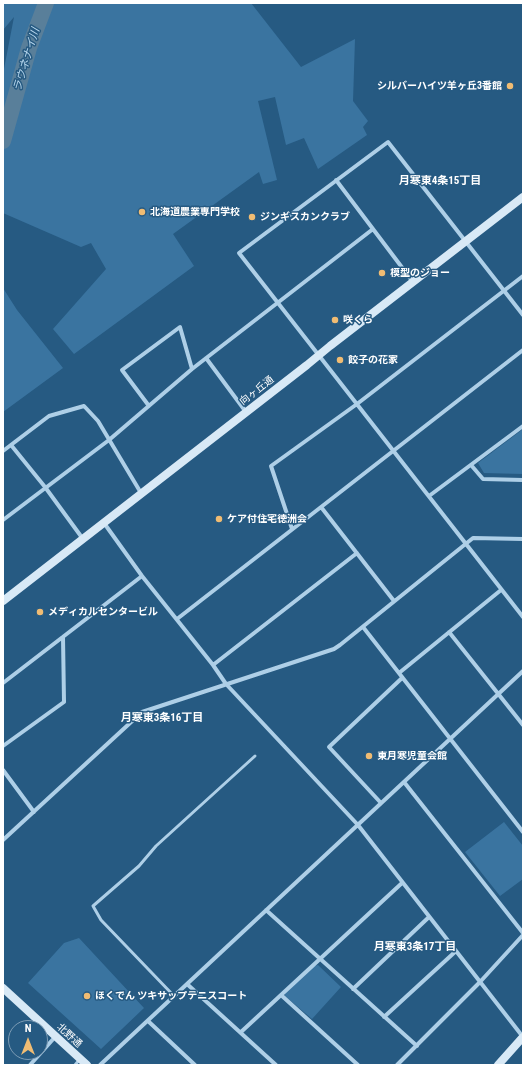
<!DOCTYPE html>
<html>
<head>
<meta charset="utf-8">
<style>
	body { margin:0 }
	#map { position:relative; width:526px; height:1068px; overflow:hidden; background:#265a82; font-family:"Roboto Condensed",sans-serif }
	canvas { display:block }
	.frame { position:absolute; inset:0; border:4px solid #fff; pointer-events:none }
	.north { position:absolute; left:8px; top:1020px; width:40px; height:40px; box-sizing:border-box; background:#265a82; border:1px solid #7d9cb4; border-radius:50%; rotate:0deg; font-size:11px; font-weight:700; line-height:16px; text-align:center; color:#fff }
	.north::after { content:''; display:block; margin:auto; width:14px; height:18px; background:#f0bc73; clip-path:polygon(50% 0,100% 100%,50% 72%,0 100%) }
</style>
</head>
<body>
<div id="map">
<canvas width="526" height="1068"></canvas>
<div class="frame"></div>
<div class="north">N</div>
</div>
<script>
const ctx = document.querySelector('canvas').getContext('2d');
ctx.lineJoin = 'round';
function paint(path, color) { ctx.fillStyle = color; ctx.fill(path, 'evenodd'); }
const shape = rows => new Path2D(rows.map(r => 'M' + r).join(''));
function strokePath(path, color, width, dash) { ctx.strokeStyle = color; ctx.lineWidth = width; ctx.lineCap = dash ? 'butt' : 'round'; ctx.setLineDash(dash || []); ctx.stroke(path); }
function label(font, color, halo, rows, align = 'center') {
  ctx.font = font + ' "Roboto Condensed","Noto Sans JP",sans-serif'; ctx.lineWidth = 3; ctx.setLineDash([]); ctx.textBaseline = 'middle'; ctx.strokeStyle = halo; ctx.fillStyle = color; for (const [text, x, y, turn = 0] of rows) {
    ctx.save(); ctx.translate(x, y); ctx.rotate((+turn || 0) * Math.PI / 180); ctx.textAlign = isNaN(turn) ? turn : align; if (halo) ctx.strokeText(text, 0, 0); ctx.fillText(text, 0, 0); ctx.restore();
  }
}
paint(shape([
	[3,3,251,3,301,67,355,39,353,101,368,121,363,127,367,135,318,169,304,138,286,145,275,97,258,101,277,180,263,184,259,172,173,234,194,266,74,354,53,329,106,269,91,243,81,247,3,213,3,74,14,17,3,30],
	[3,288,17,310,63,368,3,412],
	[523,429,523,474,484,473,478,463],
	[504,822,523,846,523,879,500,896,465,852],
	[79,938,144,1008,101,1049,28,983,64,943],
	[318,965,341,987,312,1019,285,996,285,992,314,966]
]), '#3a74a0');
strokePath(shape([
	[3,141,29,48,46,3]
]), '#597f9a', 16);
strokePath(shape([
	[174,996,101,920,93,906,139,866,156,846,255,756],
	[75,1065,80,1059]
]), '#aecfe7', 3);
strokePath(shape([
	[336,180,413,282],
	[523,315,388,142,239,253,523,617],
	[206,358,246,412],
	[149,406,122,370,180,327,192,369],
	[11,445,45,487,83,539],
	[3,451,49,416,84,406,98,421,141,493],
	[471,465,483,479,523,480],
	[429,496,523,426],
	[321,507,394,601],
	[3,520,109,440,192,369,373,229],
	[104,523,142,576,213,665,226,684,358,825,523,1037],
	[292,529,271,466,357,404,523,276],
	[177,619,523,350],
	[363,627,523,832],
	[449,632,523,725],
	[213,665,357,553],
	[399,673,501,590],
	[3,683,142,576],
	[3,746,64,702,63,637],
	[3,770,34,812],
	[404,782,523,933],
	[381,803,329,747,402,678],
	[3,840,142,712,334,649,340,645,473,538,523,539],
	[266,910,417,1046],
	[187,984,276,1065],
	[353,989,429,917],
	[281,995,358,1065],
	[384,1017,456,951],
	[148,1021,195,1065],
	[241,1032,402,883],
	[30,1065,55,1037],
	[100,1065,523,671],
	[397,1065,480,982,523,935]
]), '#aecfe7', 4);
strokePath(shape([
	[3,601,307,365,330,346,523,197],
	[3,988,87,1065],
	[498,1065,523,1037]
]), '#d8e9f6', 8);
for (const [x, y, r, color] of [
	[510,86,4,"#f0bc73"],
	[142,212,4,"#f0bc73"],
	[252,217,4,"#f0bc73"],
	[382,273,4,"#f0bc73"],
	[335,320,4,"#f0bc73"],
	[340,360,4,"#f0bc73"],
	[219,519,4,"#f0bc73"],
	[40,612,4,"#f0bc73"],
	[369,756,4,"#f0bc73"],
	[87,996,4,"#f0bc73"]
]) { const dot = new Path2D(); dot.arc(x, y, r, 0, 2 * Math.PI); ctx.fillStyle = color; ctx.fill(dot); strokePath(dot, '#265a82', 1.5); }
label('bold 10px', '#fff', '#265a82', [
	["シルバーハイツ羊ヶ丘3番館",502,86,"right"],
	["北海道農業専門学校",150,212],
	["ジンギスカンクラブ",260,217],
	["模型のジョー",390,273],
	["咲くら",343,320],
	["餃子の花家",348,360],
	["ケア付住宅徳洲会",227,519],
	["メディカルセンタービル",48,612],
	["東月寒児童会館",377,756],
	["ほくでん ツキサップテニスコート",95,996]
], 'left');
label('10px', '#fff', '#265a82', [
	["向ヶ丘通",257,391,-38],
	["北野通",69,1036,42]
]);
label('italic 11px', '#b9d9ef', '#265a82', [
	["ラウネナイ川",27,60,-73]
]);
label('bold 11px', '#fff', '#265a82', [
	["月寒東4条15丁目",440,181],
	["月寒東3条16丁目",162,718],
	["月寒東3条17丁目",415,947]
]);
</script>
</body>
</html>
